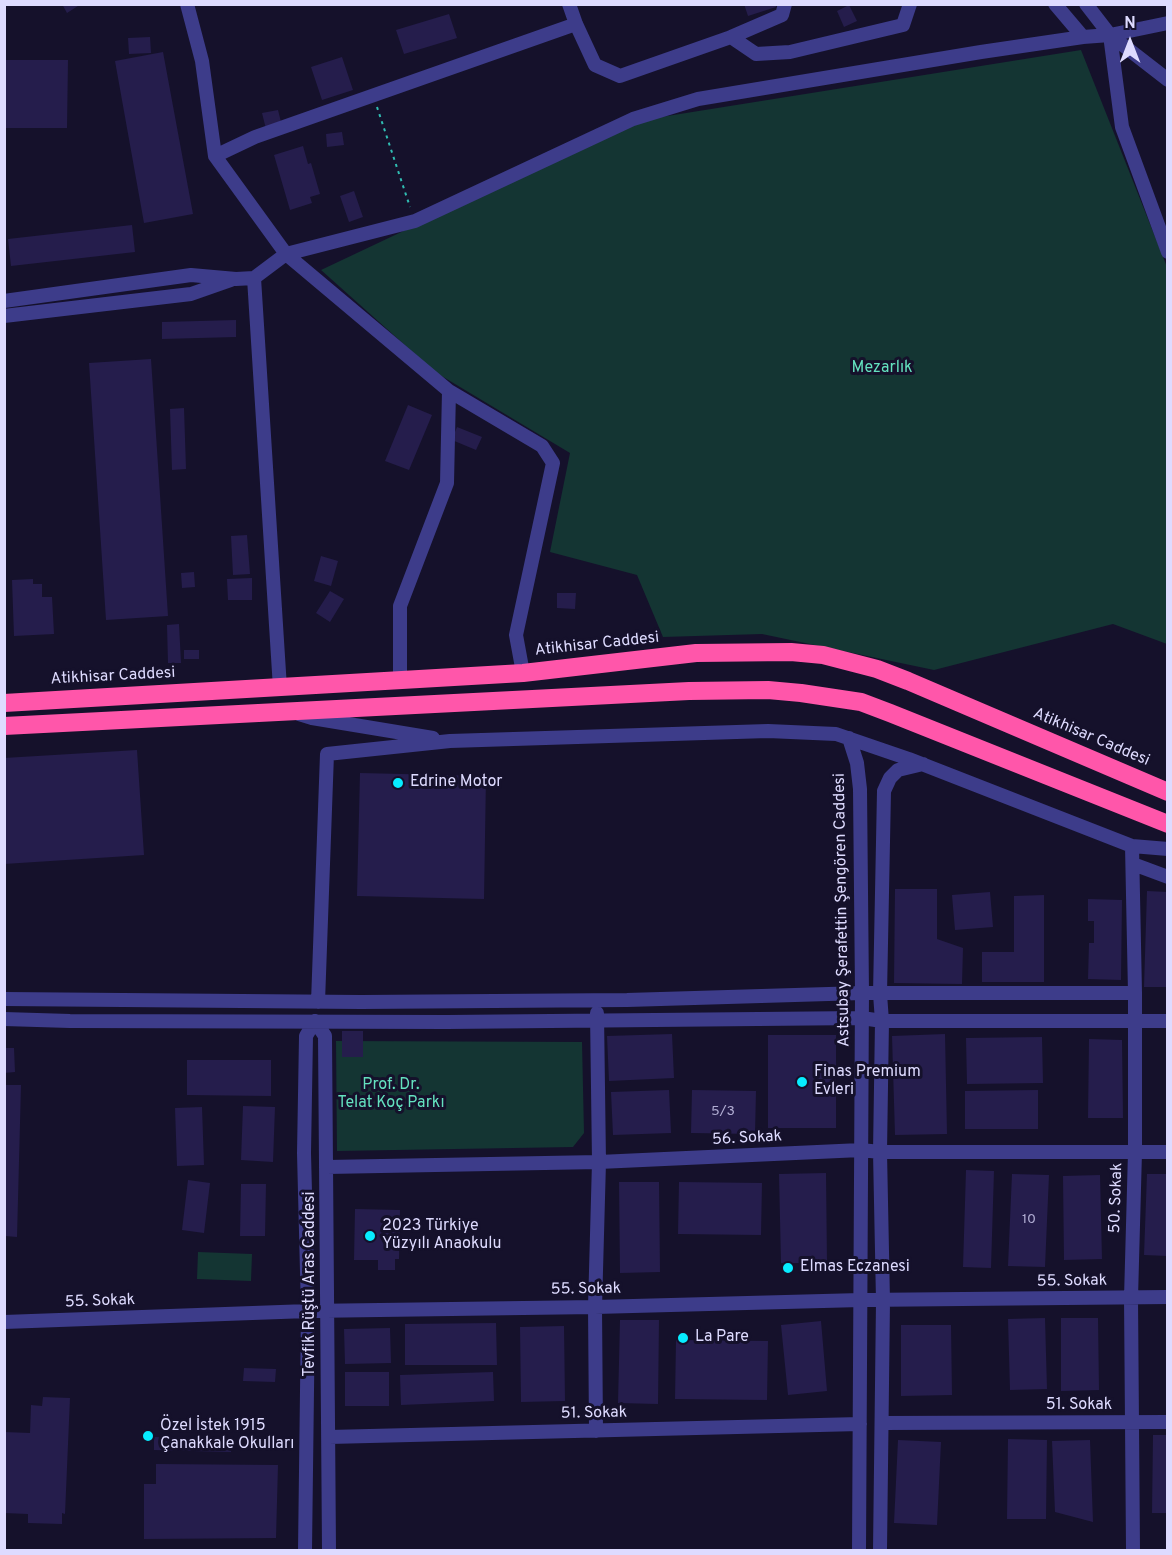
<!DOCTYPE html>
<html>
<head>
<meta charset="utf-8">
<style>
	body { margin:0 }
	#map { position:relative; width:1172px; height:1555px; overflow:hidden; background:#15112b; font-family:Overpass,sans-serif }
	canvas { display:block }
	.frame { position:absolute; inset:0; border:6px solid #dedbff; pointer-events:none }
	.north { position:absolute; left:1100px; top:12px; width:60px; height:60px; -webkit-text-stroke:4px #15112b; paint-order:stroke; rotate:0deg; font-size:16px; font-weight:700; line-height:24px; text-align:center; color:#dedbff }
	.north::after { content:''; display:block; margin:auto; width:21px; height:27px; background:#dedbff; clip-path:polygon(50% 0,100% 100%,50% 72%,0 100%) }
</style>
</head>
<body>
<div id="map">
<canvas width="1172" height="1555"></canvas>
<div class="frame"></div>
<div class="north">N</div>
</div>
<script>
const ctx = document.querySelector('canvas').getContext('2d');
ctx.lineJoin = 'round';
function paint(path, color) { ctx.fillStyle = color; ctx.fill(path, 'evenodd'); }
const shape = rows => new Path2D(rows.map(r => 'M' + r).join(''));
function strokePath(path, color, width, dash) { ctx.strokeStyle = color; ctx.lineWidth = width; ctx.lineCap = dash ? 'butt' : 'round'; ctx.setLineDash(dash || []); ctx.stroke(path); }
function label(font, color, halo, rows, align = 'center') {
  ctx.font = font + ' Overpass,sans-serif'; ctx.lineWidth = 6; ctx.setLineDash([]); ctx.textBaseline = 'middle'; ctx.strokeStyle = halo; ctx.fillStyle = color; for (const [text, x, y, turn = 0] of rows) {
    ctx.save(); ctx.translate(x, y); ctx.rotate((+turn || 0) * Math.PI / 180); ctx.textAlign = isNaN(turn) ? turn : align; if (halo) ctx.strokeText(text, 0, 0); ctx.fillText(text, 0, 0); ctx.restore();
  }
}
paint(shape([
	[1081,50,1167,267,1167,644,1113,624,934,670,762,634,663,637,637,575,550,552,570,453,435,372,321,270,636,121],
	[336,1041,582,1042,584,1133,573,1147,337,1151],
	[198,1252,252,1254,251,1281,197,1279]
]), '#143533');
paint(shape([
	[62,4,81,4,67,13],
	[744,4,775,4,776,7,748,16],
	[849,5,857,21,844,27,837,11],
	[449,14,457,38,404,54,396,30],
	[150,37,151,53,129,54,128,38],
	[163,52,193,214,144,223,115,61],
	[342,57,353,90,322,100,311,67],
	[4,60,68,60,67,128,4,128],
	[278,110,282,126,266,129,262,113],
	[342,132,344,145,327,147,326,134],
	[303,146,308,164,311,163,320,194,310,197,312,203,290,210,274,155],
	[354,191,363,217,349,222,340,196],
	[132,225,135,252,11,266,8,239],
	[236,320,236,337,162,339,162,322],
	[151,359,168,616,106,620,89,363],
	[408,405,432,415,409,470,385,461],
	[184,408,186,469,172,470,170,409],
	[457,427,482,437,476,450,452,440],
	[247,535,250,574,233,575,231,536],
	[321,556,338,561,331,586,314,581],
	[194,572,195,587,182,588,181,573],
	[252,578,252,600,228,600,227,579],
	[33,579,33,584,42,584,42,597,52,597,54,634,14,636,12,580],
	[330,591,344,599,330,622,316,613],
	[557,593,576,593,575,609,557,608],
	[179,624,181,663,168,663,167,625],
	[184,650,199,650,199,659,184,659],
	[137,750,144,855,4,864,4,758],
	[360,773,486,776,484,899,357,896],
	[895,889,937,889,937,939,963,948,962,984,894,983],
	[1147,891,1168,892,1168,987,1144,987],
	[990,892,993,927,955,930,952,895],
	[1044,895,1044,982,982,982,982,952,1014,952,1014,896],
	[1088,899,1122,900,1121,980,1088,979,1089,943,1094,943,1094,921,1088,921],
	[342,1031,363,1031,363,1057,342,1057],
	[672,1034,674,1078,609,1081,607,1036],
	[945,1034,947,1134,895,1135,892,1036],
	[768,1035,836,1035,836,1128,768,1128],
	[1042,1037,1043,1083,967,1084,966,1038],
	[1089,1039,1122,1040,1123,1118,1088,1118],
	[4,1048,14,1048,15,1072,4,1073],
	[187,1060,271,1060,271,1096,187,1095],
	[5,1085,21,1085,17,1237,5,1236],
	[669,1090,671,1133,613,1135,611,1092],
	[692,1090,756,1091,755,1134,691,1133],
	[1038,1090,1038,1129,965,1129,965,1091],
	[243,1106,275,1107,273,1162,241,1160],
	[202,1107,204,1165,177,1166,175,1108],
	[966,1170,994,1171,991,1268,963,1267],
	[826,1173,827,1263,781,1263,779,1174],
	[1012,1174,1049,1175,1045,1267,1008,1266],
	[1147,1174,1168,1174,1168,1256,1144,1255],
	[1100,1175,1102,1259,1064,1260,1063,1176],
	[188,1180,210,1183,204,1233,182,1230],
	[619,1182,659,1182,660,1272,620,1273],
	[679,1182,762,1183,761,1235,678,1234],
	[241,1184,266,1184,265,1236,240,1236],
	[355,1209,400,1210,399,1259,395,1259,395,1270,378,1270,378,1260,354,1260],
	[1045,1318,1047,1389,1010,1390,1008,1319],
	[1061,1318,1098,1318,1099,1390,1061,1391],
	[620,1320,659,1320,658,1404,618,1403],
	[821,1321,827,1391,788,1395,781,1325],
	[496,1323,497,1365,405,1365,405,1324],
	[901,1325,951,1325,952,1395,901,1396],
	[564,1326,565,1401,521,1402,520,1327],
	[390,1328,391,1363,345,1364,344,1329],
	[676,1340,768,1341,767,1400,675,1399],
	[244,1368,276,1369,275,1382,243,1381],
	[345,1372,389,1372,389,1406,345,1406],
	[493,1372,494,1401,401,1405,400,1375],
	[43,1397,70,1398,65,1514,62,1513,62,1524,28,1523,28,1514,4,1513,4,1432,30,1433,31,1405,42,1406],
	[1153,1435,1168,1435,1168,1513,1152,1513],
	[154,1437,231,1439,231,1452,154,1450],
	[1008,1439,1047,1440,1046,1519,1007,1519],
	[898,1440,941,1442,937,1525,894,1523],
	[1090,1440,1093,1522,1055,1512,1052,1441],
	[156,1464,278,1465,276,1538,144,1539,144,1484,156,1484]
]), '#251d4c');
strokePath(shape([
	[377,107,410,207]
]), '#30bdb2', 2, [3, 4.5]);
strokePath(shape([
	[187,4,202,61,215,156,286,254,449,391,542,446,553,463,516,635,523,673],
	[569,4,576,24,595,65,620,76,731,37,782,15,785,4],
	[1055,4,1083,37],
	[1086,4,1110,35,1168,80],
	[1110,35,1122,127,1168,252],
	[731,37,756,54,790,52,903,25,910,4],
	[215,156,255,137,576,24],
	[254,278,280,688],
	[4,301,191,275,236,279,254,278,286,254,415,221,633,119,698,99,981,52,1083,37,1110,35,1168,23],
	[4,316,191,294,231,280],
	[400,681,400,606,447,483,449,391],
	[299,714,312,718,433,738],
	[849,738,857,763,860,789,862,993,859,1550],
	[1132,846,1135,993,1135,1152,1131,1298,1133,1550],
	[1133,864,1168,877],
	[4,999,361,1002,627,1000,862,993,1135,993],
	[318,1002,327,754,450,741,768,731,836,734,909,759,1132,846,1168,849],
	[4,1019,70,1021,447,1022,862,1018,882,1021,1168,1021],
	[315,1021,325,1036,329,1550],
	[327,1167,599,1162,861,1150,880,1152,1168,1152],
	[4,1322,308,1311,595,1307,861,1300,1168,1297],
	[882,1423,1168,1422],
	[596,1431,595,1307,599,1162,597,1013],
	[329,1437,860,1424],
	[305,1550,308,1311,304,1153,306,1036,315,1021],
	[880,1550,883,1301,880,1152,882,1021,880,994,884,791,890,778,898,770,923,764]
]), '#3d3c8a', 14);
strokePath(shape([
	[4,703,523,673,696,653,791,652,823,655,877,669,908,681,1168,792],
	[4,726,689,691,768,690,801,693,861,702,890,713,1168,824]
]), '#ff56aa', 18);
for (const [x, y, r, color] of [
	[398,783,6,"#07ecff"],
	[802,1082,6,"#07ecff"],
	[370,1236,6,"#07ecff"],
	[788,1268,6,"#07ecff"],
	[683,1338,6,"#07ecff"],
	[148,1436,6,"#07ecff"]
]) { const dot = new Path2D(); dot.arc(x, y, r, 0, 2 * Math.PI); ctx.fillStyle = color; ctx.fill(dot); strokePath(dot, '#15112b', 2); }
label('14px', '#b0acd2', null, [
	["5/3",723,1112],
	["10",1029,1220]
]);
label('16px', '#64e1bf', '#15112b', [
	["Mezarlık",882,369],
	["Prof. Dr.",391,1086],
	["Telat Koç Parkı",391,1104]
]);
label('16px', '#dedbff', '#15112b', [
	["Atikhisar Caddesi",597,645,-6],
	["Atikhisar Caddesi",113,677,-3],
	["Atikhisar Caddesi",1091,738,23],
	["Astsubay Şerafettin Şengören Caddesi",843,910,-91],
	["56. Sokak",747,1139,-3],
	["50. Sokak",1117,1198,-88],
	["55. Sokak",1072,1282,-1],
	["Tevfik Rüştü Aras Caddesi",311,1284,-90],
	["55. Sokak",586,1290,-1],
	["55. Sokak",100,1302,-2],
	["51. Sokak",1079,1406],
	["51. Sokak",594,1414,-1]
]);
label('16px', '#dedbff', '#15112b', [
	["Edrine Motor",410,783],
	["Finas Premium",814,1073],
	["Evleri",814,1091],
	["2023 Türkiye",382,1227],
	["Yüzyılı Anaokulu",382,1245],
	["Elmas Eczanesi",800,1268],
	["La Pare",695,1338],
	["Özel İstek 1915",160,1427],
	["Çanakkale Okulları",160,1445]
], 'left');
</script>
</body>
</html>
